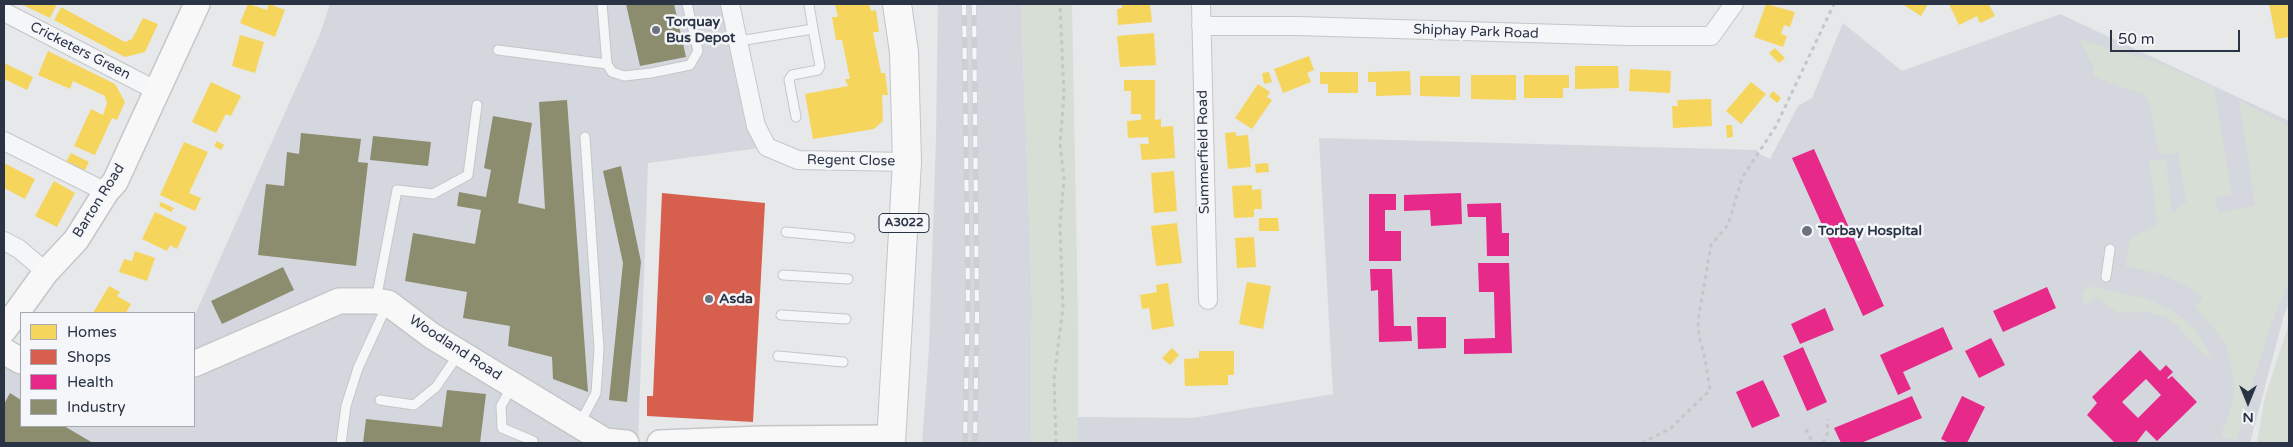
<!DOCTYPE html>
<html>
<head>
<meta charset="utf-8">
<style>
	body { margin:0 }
	#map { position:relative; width:2293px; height:447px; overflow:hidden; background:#e6e8ea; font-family:"Varela Round",sans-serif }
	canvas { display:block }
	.frame { position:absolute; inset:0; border:5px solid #2b3445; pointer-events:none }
	.legend { position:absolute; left:20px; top:312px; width:175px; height:115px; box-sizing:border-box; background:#f4f6f9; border:1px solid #a4a8b1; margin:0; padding:6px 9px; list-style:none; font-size:15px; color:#2b3445 }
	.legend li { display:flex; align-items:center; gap:10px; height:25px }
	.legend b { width:25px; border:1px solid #a4a8b1 }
	.north { position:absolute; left:2223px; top:377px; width:50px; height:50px; -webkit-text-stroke:4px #f4f6f9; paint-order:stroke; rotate:180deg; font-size:14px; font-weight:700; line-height:20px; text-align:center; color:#2b3445 }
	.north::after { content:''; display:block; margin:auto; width:18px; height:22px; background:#2b3445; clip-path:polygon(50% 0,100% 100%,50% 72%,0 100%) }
	.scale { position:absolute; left:2110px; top:30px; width:130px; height:22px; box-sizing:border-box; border:2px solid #2b3445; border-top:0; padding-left:6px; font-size:15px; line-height:18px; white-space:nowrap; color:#2b3445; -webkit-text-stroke:4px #f4f6f9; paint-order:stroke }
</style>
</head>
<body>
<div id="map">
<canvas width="2293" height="447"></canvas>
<div class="frame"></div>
<ul class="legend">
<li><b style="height:14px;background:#f6d55c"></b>Homes</li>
<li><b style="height:14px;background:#d6604d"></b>Shops</li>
<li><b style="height:14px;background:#e7298a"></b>Health</li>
<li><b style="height:14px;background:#8c8c6e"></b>Industry</li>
</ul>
<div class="north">N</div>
<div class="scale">50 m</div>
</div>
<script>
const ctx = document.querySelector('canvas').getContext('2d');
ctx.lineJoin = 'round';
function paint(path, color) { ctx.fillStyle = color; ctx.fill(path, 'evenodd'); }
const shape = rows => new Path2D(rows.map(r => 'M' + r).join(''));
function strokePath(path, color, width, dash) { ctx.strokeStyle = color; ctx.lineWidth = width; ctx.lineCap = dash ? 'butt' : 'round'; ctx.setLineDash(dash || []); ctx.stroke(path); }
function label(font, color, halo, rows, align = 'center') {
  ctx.font = font + ' "Varela Round",sans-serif'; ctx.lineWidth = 5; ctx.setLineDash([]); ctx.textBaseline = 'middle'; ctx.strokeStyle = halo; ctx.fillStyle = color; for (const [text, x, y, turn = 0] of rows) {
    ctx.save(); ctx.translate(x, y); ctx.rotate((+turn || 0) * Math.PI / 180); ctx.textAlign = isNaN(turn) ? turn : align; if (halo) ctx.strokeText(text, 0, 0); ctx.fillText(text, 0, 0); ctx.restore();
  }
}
paint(shape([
	[330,4,730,4,767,147,648,163,638,443,4,443,4,355,21,370,21,426,194,426,194,317,320,34],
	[938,4,1021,4,1032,297,1031,443,922,443,929,349,936,137],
	[2060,14,2289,121,2289,303,2284,315,2250,443,1078,443,1078,417,1193,418,1333,394,1319,138,1757,150,1757,153,1770,159,1798,106,1812,98,1843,23,1902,71]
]), '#d4d7dd');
paint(shape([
	[1021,4,1072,4,1078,326,1078,443,1031,443,1032,297],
	[2079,39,2157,62,2214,87,2232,194,2214,198,2220,213,2255,205,2239,100,2289,127,2289,282,2272,322,2244,410,2237,441,2220,437,2231,407,2234,390,2231,365,2225,343,2195,306,2203,298,2186,286,2161,274,2125,266,2130,239,2157,224,2152,177,2148,161,2166,159,2172,213,2186,202,2178,153,2159,155,2150,106,2144,94,2119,87,2094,76,2092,64],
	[2091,286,2148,299,2174,312,2195,328,2213,358,2205,357,2176,324,2165,317,2145,312,2117,313,2096,296,2086,306,2082,300,2083,292],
	[2289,323,2289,443,2257,442,2265,397]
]), '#d6ded6');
paint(shape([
	[21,4,57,4,50,18],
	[248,4,267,10,269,4,285,10,275,37,240,23],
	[835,4,869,4,871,11,876,10,879,32,873,32,881,73,885,73,888,95,882,95,883,121,874,129,813,139,805,94,848,86,845,79,850,79,842,40,836,40,832,17,838,17],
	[1122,4,1150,4,1152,22,1118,25,1117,9,1122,8],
	[1766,4,1795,12,1790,27,1784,25,1781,34,1787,36,1783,47,1754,37],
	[1902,4,1928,4,1921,16],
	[1949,4,1989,4,1995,16,1980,23,1977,16,1959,25],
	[2269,4,2289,4,2289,37,2276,39],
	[61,7,125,42,132,39,143,18,158,24,145,52,125,57,54,20],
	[1154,33,1156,65,1120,67,1117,36],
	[240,35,264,42,255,73,232,66],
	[1775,48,1785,58,1779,63,1769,53],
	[48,51,115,84,125,102,117,120,112,118,95,155,74,146,91,109,103,115,107,103,105,96,73,81,70,89,38,75],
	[1309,56,1314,70,1307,73,1311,82,1283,93,1274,69],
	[4,63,33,77,27,90,4,79],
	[1575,66,1618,66,1619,88,1575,89],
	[1630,69,1671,71,1670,93,1629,91],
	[1410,71,1411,95,1376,96,1376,82,1368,82,1368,72],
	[1269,72,1272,82,1264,84,1262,73],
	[1320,72,1358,72,1358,93,1328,93,1328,84,1320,84],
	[1471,75,1516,75,1516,100,1471,99],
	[1524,75,1569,75,1569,88,1563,88,1563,98,1524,98],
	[1420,76,1460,76,1460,97,1420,96],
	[1124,80,1155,80,1155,120,1161,119,1161,127,1173,126,1175,158,1142,160,1140,144,1149,144,1148,137,1128,138,1127,121,1141,120,1141,114,1131,114,1131,91,1124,91],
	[211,82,241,96,231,116,226,114,216,133,192,122],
	[1751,82,1766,94,1741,124,1726,111],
	[1258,84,1270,92,1267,97,1272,100,1252,129,1235,118],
	[1773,91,1781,98,1777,103,1769,96],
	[1711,99,1712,126,1673,128,1672,106,1678,106,1677,100],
	[1726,125,1732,125,1733,137,1727,138],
	[1236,132,1236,136,1248,135,1251,167,1228,169,1225,133],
	[217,141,224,145,221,150,214,146],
	[184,142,208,152,189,193,201,198,195,211,160,195],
	[71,153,89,162,83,174,64,165],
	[4,163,35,179,25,199,4,188],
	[1268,163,1269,172,1256,173,1255,164],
	[1174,171,1177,211,1154,213,1151,173],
	[54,181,75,193,57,227,35,216],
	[1252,185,1252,190,1261,189,1262,209,1254,209,1254,217,1234,218,1232,186],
	[161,202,174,208,171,212,159,206],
	[155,212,187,227,177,249,170,245,167,251,142,239],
	[1259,218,1278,218,1279,231,1259,231],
	[1177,223,1182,263,1156,266,1151,226],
	[1254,237,1256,267,1237,268,1235,238],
	[135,251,155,258,147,281,119,272,124,259,132,261],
	[1247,282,1271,286,1263,329,1239,324],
	[1168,283,1174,326,1152,330,1149,308,1142,309,1140,295,1157,292,1156,285],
	[109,286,120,292,117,296,131,304,126,313,93,313],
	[1172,348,1179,355,1170,365,1162,358],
	[1199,351,1234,351,1234,375,1228,375,1228,385,1185,386,1184,359,1199,358]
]), '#f6d55c');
paint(shape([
	[662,193,765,203,753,422,647,416,647,396,653,396]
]), '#d6604d');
paint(shape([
	[1814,149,1884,306,1863,316,1792,158],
	[1461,193,1462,224,1431,226,1430,210,1404,211,1404,195],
	[1369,194,1396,194,1396,210,1385,210,1385,231,1401,231,1401,261,1369,261],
	[1501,203,1502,233,1509,233,1509,256,1487,256,1486,217,1468,217,1467,204],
	[1478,263,1509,263,1512,353,1464,354,1464,339,1495,338,1494,292,1479,292],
	[1370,269,1392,269,1394,326,1411,326,1412,341,1379,342,1378,290,1371,291],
	[2047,287,2056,308,2003,332,1993,311],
	[1825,308,1834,330,1800,344,1791,324],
	[1417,317,1446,317,1446,348,1418,349],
	[1943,327,1953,349,1903,372,1911,389,1898,395,1880,355],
	[1991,338,2005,365,1979,378,1965,351],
	[1803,347,1827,402,1807,411,1783,356],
	[2140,350,2160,371,2166,365,2173,372,2167,378,2168,379,2172,376,2197,402,2157,441,2146,430,2136,443,2115,443,2087,415,2097,403,2092,397],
	[2146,379,2161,395,2138,418,2122,402],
	[1763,380,1780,416,1752,428,1736,392],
	[1912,396,1922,418,1861,443,1841,443,1834,428],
	[1962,396,1985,407,1967,443,1949,443,1941,439]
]), '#e7298a');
paint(shape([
	[626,4,674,4,686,57,640,66],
	[567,100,588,392,553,379,552,357,508,346,510,326,463,318,467,292,405,281,413,233,475,244,481,210,457,206,459,192,486,197,491,170,484,168,493,116,532,123,518,203,545,209,539,102],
	[301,133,361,139,358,162,368,163,356,266,258,255,266,184,284,186,287,152,299,154],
	[373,136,431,142,428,166,370,160],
	[621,166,641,262,627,402,609,400,623,263,603,171],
	[283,267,294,290,222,324,211,301],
	[447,390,486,394,480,443,363,443,366,419,442,427],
	[10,393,21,400,21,426,64,426,93,443,4,443,4,404]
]), '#8c8c6e');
const lane = shape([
	[809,4,813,29],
	[739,41,813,29,820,66,818,70,792,75,789,80,796,117],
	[498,50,607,64,602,4],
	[607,64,612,72,624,76,651,73,690,65,698,51,687,4],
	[786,232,850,238],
	[783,275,848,279],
	[2106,277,2110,249],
	[376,300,397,190,433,194,468,175,477,105],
	[781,315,846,319],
	[778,356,843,362],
	[512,386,501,406,502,428,533,441,533,443],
	[380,400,414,405,436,387,458,355],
	[579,425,596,393,599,349,585,137],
	[341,443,346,406,358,368,387,305]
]);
const street = shape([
	[730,4,756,126,767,147,798,160,907,162],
	[1201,4,1208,300],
	[4,12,157,91],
	[1201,26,1297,26,1629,36,1711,36,1734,4],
	[4,141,106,192],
	[4,241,19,249,46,272]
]);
const secondary = shape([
	[4,330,46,272,76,240,106,192,115,182,197,4],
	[4,351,21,361],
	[194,364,339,301,376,301,388,303,432,336,605,441,626,443],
	[660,443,762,439,891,438]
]);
const primary = shape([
	[891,443,907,162,904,52,897,4]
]);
strokePath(lane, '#c4c6c8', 11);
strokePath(street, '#c4c6c8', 20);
strokePath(secondary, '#c4c6c8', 28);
strokePath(primary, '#c2c5c8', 30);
strokePath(shape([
	[1806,429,1813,443],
	[1056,443,1054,379,1063,307,1060,226,1064,178,1060,144,1064,95,1060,4],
	[1642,443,1671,428,1710,390,1705,358,1699,336,1698,321,1711,245,1728,225,1742,178,1776,126,1834,4],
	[1823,443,1827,435,1828,419]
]), '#c5c6ca', 3, [4, 4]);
strokePath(lane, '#f5f6f7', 9);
strokePath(street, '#f5f6f7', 18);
strokePath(secondary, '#f8f8f8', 25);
strokePath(primary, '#f8f8f8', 28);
const rail = shape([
	[964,4,968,294,965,443],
	[974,4,977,318,975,443]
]);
strokePath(rail, '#cecfd2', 5.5);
strokePath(rail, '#f4f6f9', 4, [11]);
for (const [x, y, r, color] of [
	[656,30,5,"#6c737f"],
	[1807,231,6,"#6c737f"],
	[709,299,5,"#6c737f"]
]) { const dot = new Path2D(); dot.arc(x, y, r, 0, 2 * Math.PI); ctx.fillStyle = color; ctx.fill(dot); strokePath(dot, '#f4f6f9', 2); }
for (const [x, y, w] of [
	[904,223,50]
]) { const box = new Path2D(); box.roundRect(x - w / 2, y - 9.5, w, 19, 4); ctx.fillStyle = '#f4f6f9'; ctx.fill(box); strokePath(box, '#2b3445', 1); }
label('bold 12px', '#2b3445', null, [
	["A3022",904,223]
]);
label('bold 14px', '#2b3445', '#f4f6f9', [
	["Torquay",666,22],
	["Bus Depot",666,38],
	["Torbay Hospital",1818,231],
	["Asda",719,299]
], 'left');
label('14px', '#2b3445', '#f4f6f9', [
	["Shiphay Park Road",1476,32,2],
	["Cricketers Green",80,51,27],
	["Summerfield Road",1204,152,-91],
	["Regent Close",851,161,1],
	["Barton Road",99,201,-58],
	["Woodland Road",455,348,33]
]);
</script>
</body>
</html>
